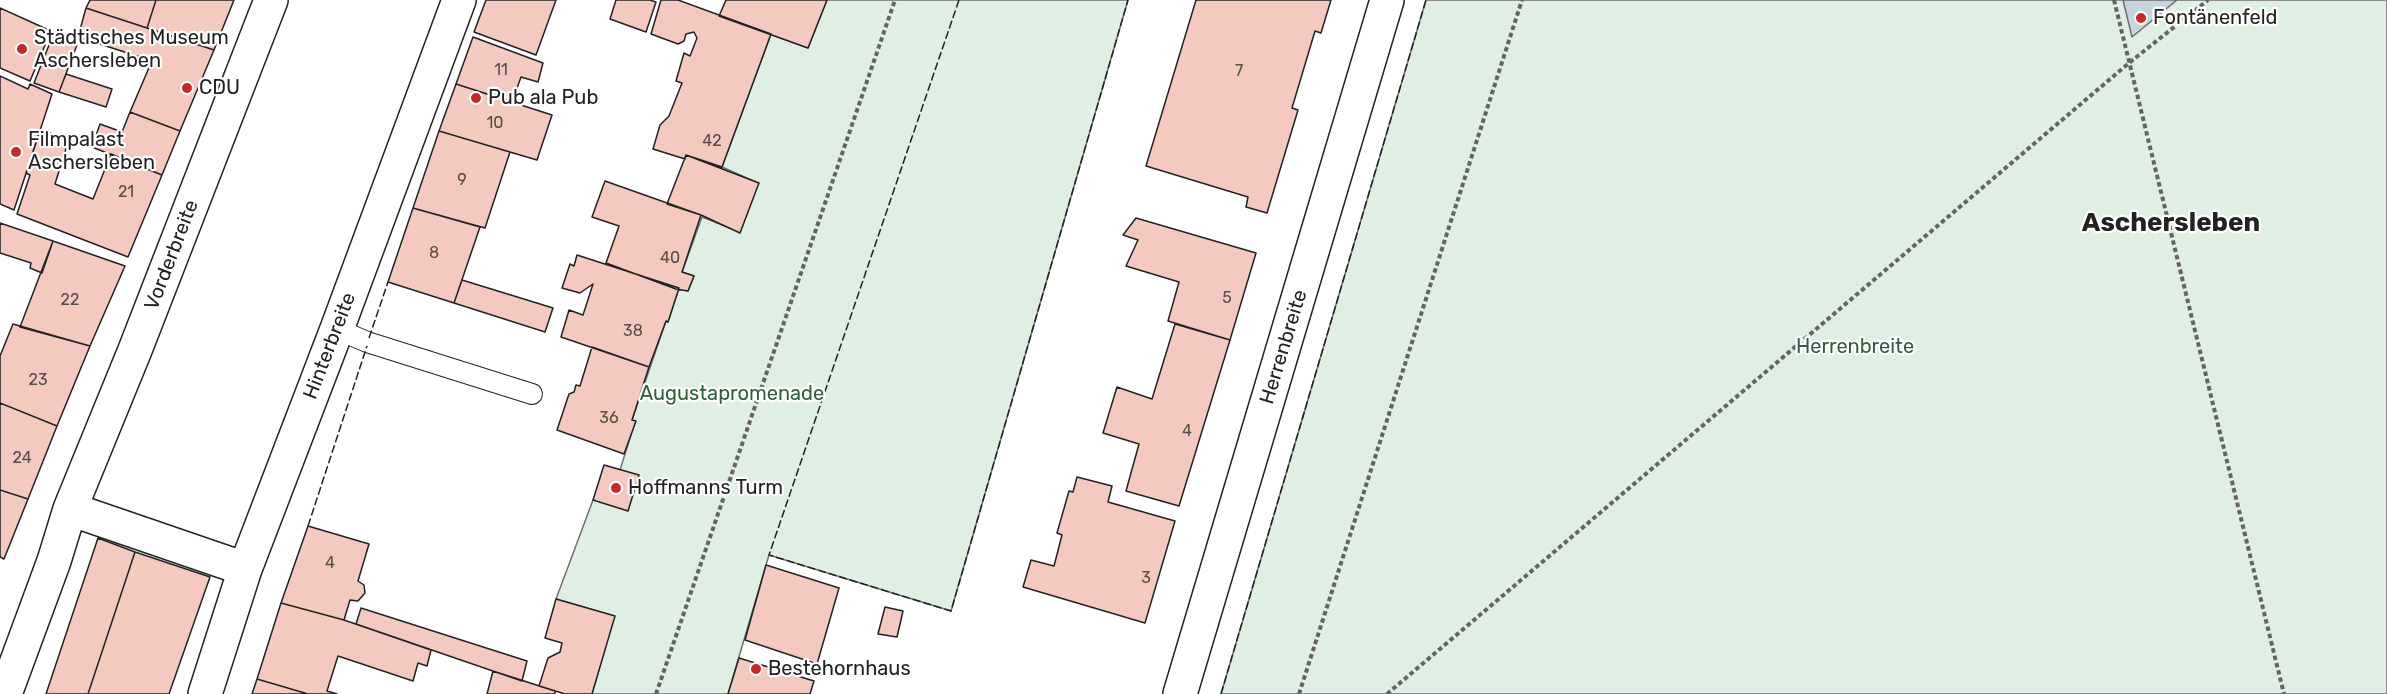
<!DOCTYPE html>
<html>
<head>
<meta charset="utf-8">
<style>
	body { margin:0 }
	canvas { display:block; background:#fff }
</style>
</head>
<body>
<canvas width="2387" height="694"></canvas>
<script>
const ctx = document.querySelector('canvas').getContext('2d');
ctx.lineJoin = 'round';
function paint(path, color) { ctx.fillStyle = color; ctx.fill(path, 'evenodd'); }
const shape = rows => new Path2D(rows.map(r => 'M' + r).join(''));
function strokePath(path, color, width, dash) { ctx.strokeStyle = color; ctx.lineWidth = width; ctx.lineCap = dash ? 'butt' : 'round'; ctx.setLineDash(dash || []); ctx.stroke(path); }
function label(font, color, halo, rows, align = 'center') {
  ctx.font = font + ' Rubik,sans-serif'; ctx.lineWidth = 4.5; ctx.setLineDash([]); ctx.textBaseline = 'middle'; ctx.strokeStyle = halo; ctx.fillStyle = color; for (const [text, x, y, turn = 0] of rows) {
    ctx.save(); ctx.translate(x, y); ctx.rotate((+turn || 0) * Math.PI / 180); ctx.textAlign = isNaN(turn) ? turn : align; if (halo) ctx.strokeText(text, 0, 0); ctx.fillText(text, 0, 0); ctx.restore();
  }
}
const green = shape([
	[827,0,1128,0,951,611,769,555,728,694,592,694,614,616,556,599,593,500,639,476,620,470,635,422,632,420,666,321,668,322,679,288,688,291,694,276,682,272,702,217,740,232,758,183,722,167,771,34,808,48,827,0],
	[1426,0,2387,0,2387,694,1221,694,1426,0]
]);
paint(green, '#e0efe3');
strokePath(green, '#6f6f6f', 1.5);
const water = shape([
	[2123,0,2177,0,2132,37,2123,0]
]);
paint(water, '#c7d3dd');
strokePath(water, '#6f6f6f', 1.5);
const building = shape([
	[90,0,156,0,147,28,86,8,90,0],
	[156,0,234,0,214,50,147,28,156,0],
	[486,0,556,0,536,55,474,32,486,0],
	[616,0,650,0,656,2,646,32,610,19,616,0],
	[661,0,678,0,771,34,722,167,686,155,685,159,653,149,660,125,669,116,682,83,676,81,684,53,690,56,697,38,694,32,686,34,684,41,678,44,651,34,661,0],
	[726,0,827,0,808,48,719,16,726,0],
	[1196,0,1331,0,1321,33,1315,31,1292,108,1298,110,1267,213,1246,207,1248,197,1146,166,1196,0],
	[0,8,51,31,30,81,0,68,0,8],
	[86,8,214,50,180,131,130,112,151,63,140,57,78,37,86,8],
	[53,35,77,45,59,92,34,83,53,35],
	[473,37,543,63,538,82,521,77,512,102,456,84,473,37],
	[66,74,112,89,106,107,59,92,66,74],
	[0,76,28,89,30,84,52,94,14,210,0,204,0,76],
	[456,84,552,115,537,160,439,131,456,84],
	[130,112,180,131,162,175,92,147,100,124,122,132,130,112],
	[40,130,69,139,55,184,93,199,111,154,162,175,128,257,17,214,30,175,26,173,40,130],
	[439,131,510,152,485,228,413,208,439,131],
	[686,155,759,183,740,233,701,215,667,204,686,155],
	[605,181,701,215,682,272,694,276,688,291,676,289,606,263,619,226,592,217,605,181],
	[413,208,480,227,454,303,388,282,413,208],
	[1136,218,1256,253,1230,340,1168,321,1179,282,1126,266,1138,240,1123,235,1136,218],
	[0,223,53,241,42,273,30,268,31,263,0,253,0,223],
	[53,241,125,266,90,346,20,327,53,241],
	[577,255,679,288,668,322,666,321,649,367,561,337,569,310,583,315,593,284,580,293,562,288,570,264,574,266,577,255],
	[462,280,553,308,545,332,454,303,462,280],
	[13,324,90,346,57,426,0,403,0,356,13,324],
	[1175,324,1230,340,1179,506,1126,491,1139,444,1103,433,1117,387,1152,399,1175,324],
	[592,347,649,367,632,420,636,421,624,454,557,430,569,394,574,392,576,385,580,386,592,347],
	[0,403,57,426,28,499,0,490,0,403],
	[604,465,639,475,628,511,593,500,604,465],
	[1077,477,1112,486,1108,502,1175,521,1145,623,1023,587,1031,560,1054,566,1062,535,1057,533,1069,491,1073,492,1077,477],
	[0,490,28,499,4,559,0,557,0,490],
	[308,526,369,544,358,581,364,585,365,593,358,601,350,600,344,620,281,603,308,526],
	[98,538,135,552,88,694,46,694,98,538],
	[135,552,210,577,169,694,88,694,135,552],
	[766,565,839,588,817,664,745,640,766,565],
	[556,599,615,616,592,694,565,694,539,686,548,658,560,652,562,643,545,638,556,599],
	[281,603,344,620,431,650,427,666,418,663,413,681,338,656,327,691,337,694,308,694,257,679,281,603],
	[885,607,903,611,897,637,878,634,885,607],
	[361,608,527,661,522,681,356,624,361,608],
	[739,658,814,681,810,694,728,694,739,658],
	[493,671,555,691,555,694,487,694,493,671],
	[257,679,308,694,252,694,257,679]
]);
paint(building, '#f3c9c0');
strokePath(building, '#222', 1.5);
const lane = shape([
	[337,329,367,342,532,394]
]);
const street = shape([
	[245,569,70,509,135,350,271,0],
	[5,694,54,561,70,509],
	[205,694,245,569,337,329,459,0],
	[1180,694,1387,0]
]);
strokePath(lane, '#222', 22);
strokePath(street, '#222', 36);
strokePath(shape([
	[2114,0,2284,694],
	[656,694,895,0],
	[1299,694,1522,0],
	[1387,694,2129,63,2208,0]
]), '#646464', 4, [4.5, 3]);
strokePath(lane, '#fff', 20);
strokePath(street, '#fff', 33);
strokePath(shape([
	[959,0,769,555,951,611,1128,0],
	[369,338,388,282],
	[308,526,367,346],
	[1221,694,1426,0]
]), '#222', 1.5, [8, 3]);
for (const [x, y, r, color] of [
	[2141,18,6,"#c62828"],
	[22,49,6,"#c62828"],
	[187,88,6,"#c62828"],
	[476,98,6,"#c62828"],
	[16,152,6,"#c62828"],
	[616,488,6,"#c62828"],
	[756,669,6,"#c62828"]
]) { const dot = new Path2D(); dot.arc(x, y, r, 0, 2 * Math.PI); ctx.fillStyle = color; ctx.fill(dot); strokePath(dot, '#fff', 2); }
label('16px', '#564c4a', null, [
	["11",501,70],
	["7",1239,71],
	["10",495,123],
	["42",712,141],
	["9",462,180],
	["21",126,192],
	["8",434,253],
	["40",670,258],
	["5",1227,298],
	["22",70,300],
	["38",633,331],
	["23",38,380],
	["36",609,418],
	["4",1187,431],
	["24",22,458],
	["4",330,563],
	["3",1146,578]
]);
label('20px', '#222', '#fff', [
	["Fontänenfeld",2153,18],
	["Städtisches Museum",34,38],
	["Aschersleben",34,61],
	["CDU",199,88],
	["Pub ala Pub",488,98],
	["Filmpalast",28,140],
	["Aschersleben",28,163],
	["Hoffmanns Turm",628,488],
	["Bestehornhaus",768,669]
], 'left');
label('20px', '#222', '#fff', [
	["Vorderbreite",172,255,-69],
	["Hinterbreite",330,346,-69],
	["Herrenbreite",1284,347,-73]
]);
label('20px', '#2f5e38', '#fff', [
	["Herrenbreite",1855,347],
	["Augustapromenade",732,394]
]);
label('bold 26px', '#222', '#fff', [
	["Aschersleben",2171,223]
]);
</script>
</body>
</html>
